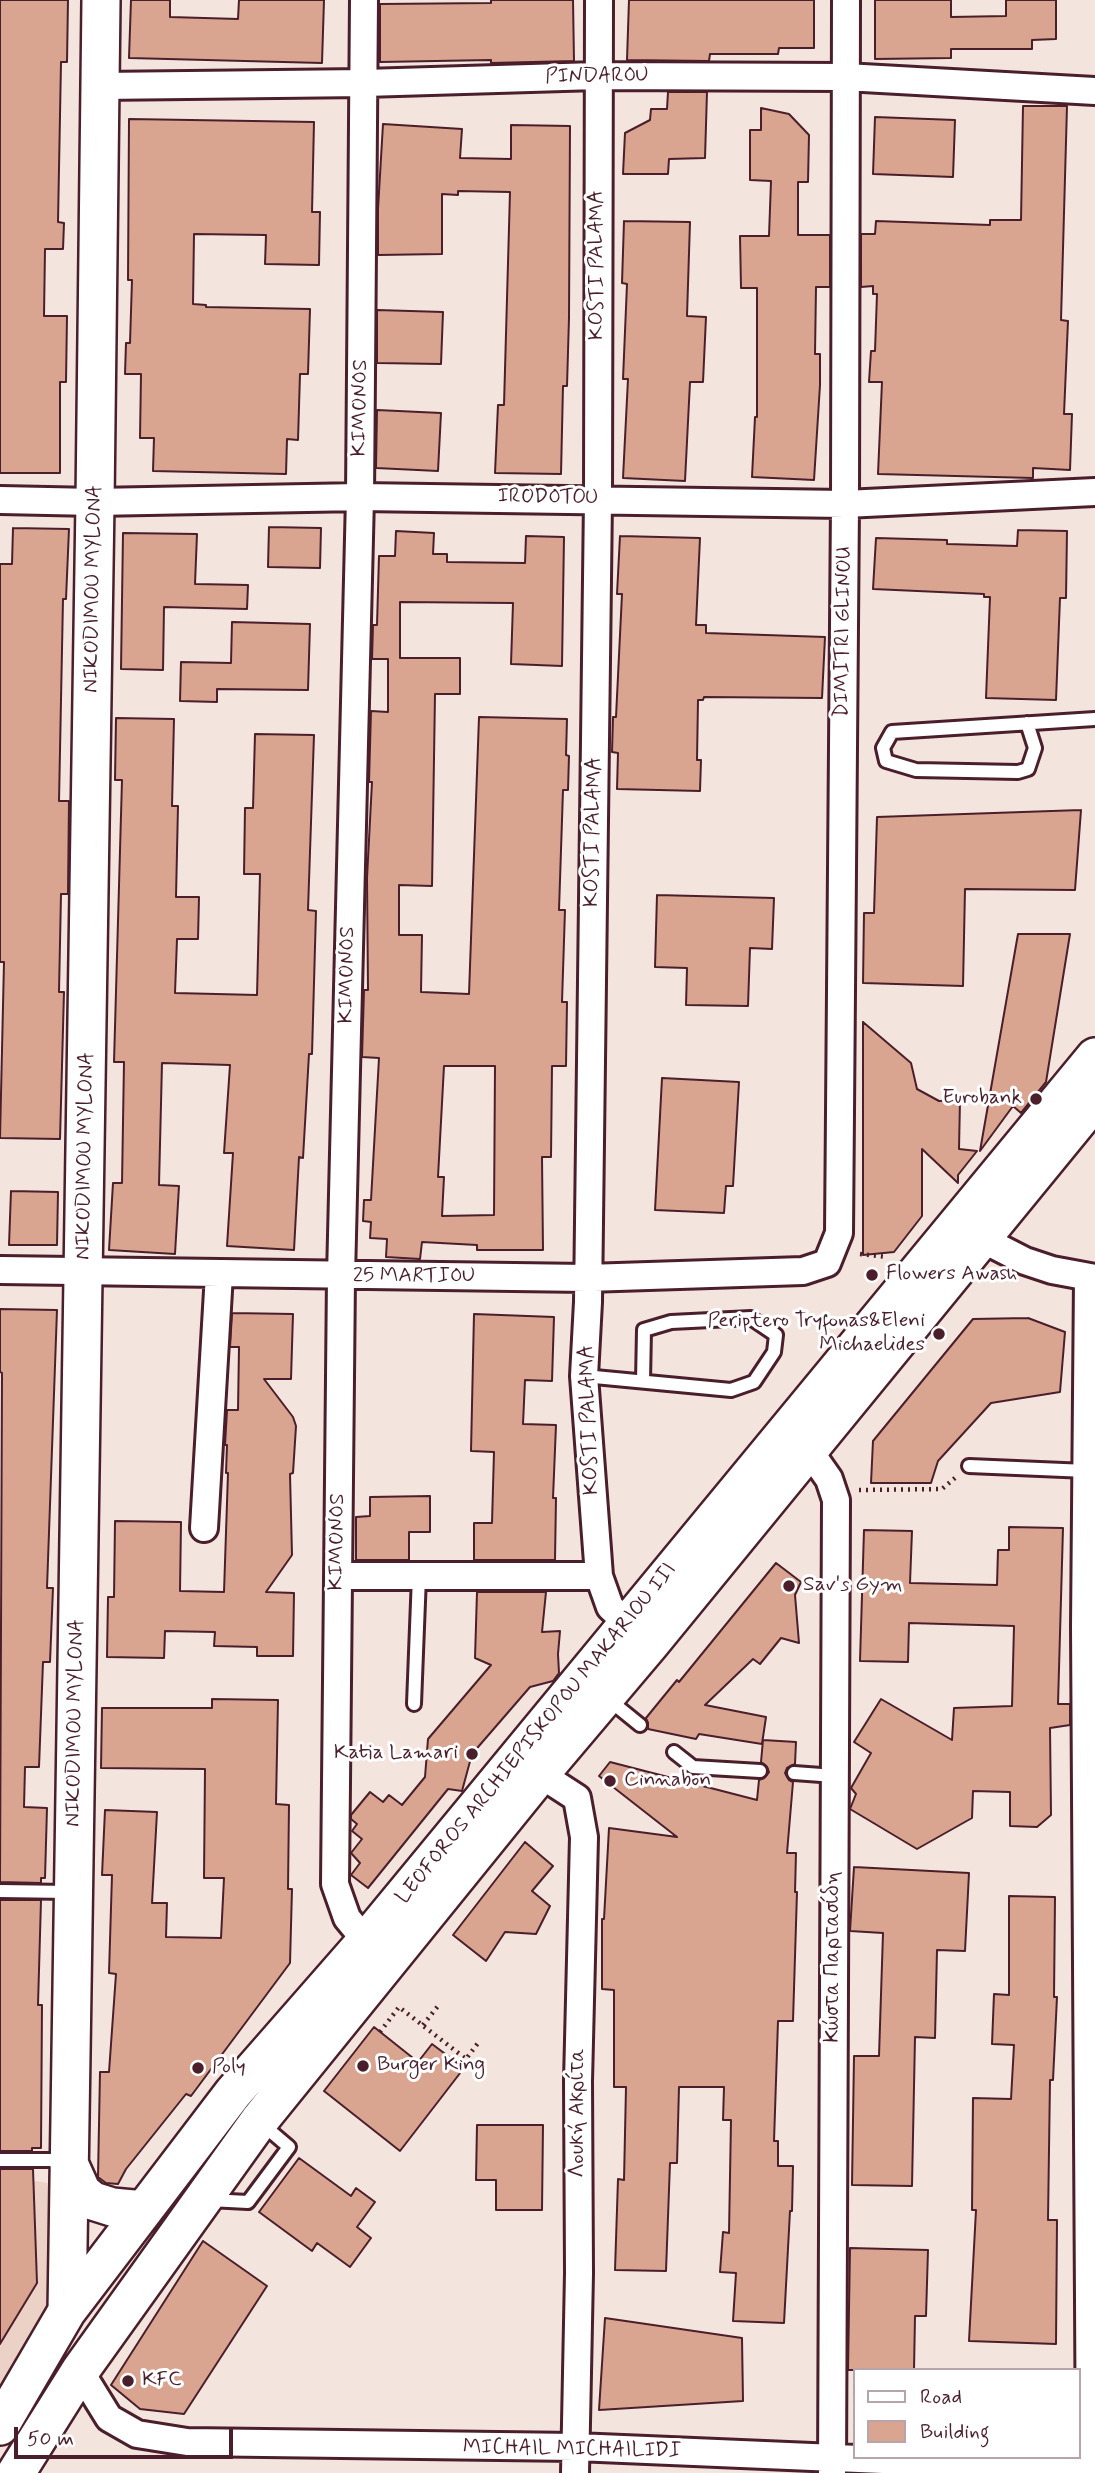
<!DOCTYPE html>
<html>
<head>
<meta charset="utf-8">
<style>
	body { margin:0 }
	#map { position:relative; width:1095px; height:2473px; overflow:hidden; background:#f4e4de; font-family:Mynerve,sans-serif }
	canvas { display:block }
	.legend { position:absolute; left:853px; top:2368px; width:228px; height:91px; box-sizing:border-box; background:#fff; border:2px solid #b7a5aa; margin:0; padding:9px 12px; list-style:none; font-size:21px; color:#4a1f2b }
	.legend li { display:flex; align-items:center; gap:14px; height:35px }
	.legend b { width:35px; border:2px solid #b7a5aa }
	.scale { position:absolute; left:14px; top:2427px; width:219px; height:32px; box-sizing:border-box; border:4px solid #4a1f2b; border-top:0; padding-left:9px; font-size:21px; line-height:24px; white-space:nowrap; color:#4a1f2b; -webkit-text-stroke:5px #fff; paint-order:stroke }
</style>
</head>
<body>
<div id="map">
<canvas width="1095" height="2473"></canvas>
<ul class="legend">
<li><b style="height:9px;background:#fff"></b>Road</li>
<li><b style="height:19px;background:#daa590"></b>Building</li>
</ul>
<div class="scale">50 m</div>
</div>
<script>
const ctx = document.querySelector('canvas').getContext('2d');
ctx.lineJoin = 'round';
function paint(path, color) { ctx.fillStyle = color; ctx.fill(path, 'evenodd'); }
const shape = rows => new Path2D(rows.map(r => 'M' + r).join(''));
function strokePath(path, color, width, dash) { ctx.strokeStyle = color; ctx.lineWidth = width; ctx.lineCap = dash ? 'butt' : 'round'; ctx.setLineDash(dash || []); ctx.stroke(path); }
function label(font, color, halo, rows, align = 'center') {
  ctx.font = font + ' Mynerve,sans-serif'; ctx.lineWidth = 6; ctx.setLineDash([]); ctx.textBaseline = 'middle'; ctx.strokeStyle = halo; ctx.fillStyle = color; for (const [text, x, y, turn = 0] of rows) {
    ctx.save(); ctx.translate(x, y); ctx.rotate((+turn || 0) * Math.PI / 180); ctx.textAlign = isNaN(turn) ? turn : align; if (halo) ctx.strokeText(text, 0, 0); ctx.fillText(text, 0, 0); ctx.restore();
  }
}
paint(shape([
	[0,2176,55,2184,51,2314,0,2393]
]), '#ecd1c7');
const building = shape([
	[0,0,68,0,67,62,61,62,58,222,64,223,63,249,45,249,44,316,67,316,66,382,60,382,60,473,0,473,0,0],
	[131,0,170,0,170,17,238,19,239,0,324,0,322,63,129,58,131,0],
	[491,0,573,0,574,61,491,63,491,60,380,62,380,4,491,3,491,0],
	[629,0,814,0,814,48,779,48,778,54,710,54,709,61,627,60,629,0],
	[875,0,951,0,951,17,1006,16,1006,0,1056,0,1056,39,1032,40,1032,49,951,49,951,58,875,59,875,0],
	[668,92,707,92,705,158,669,159,668,174,623,174,625,133,650,120,651,109,667,109,668,92],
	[1023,106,1067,106,1061,320,1068,321,1064,414,1072,414,1070,470,1033,468,1033,478,878,474,882,382,869,382,871,351,875,351,877,294,873,294,873,286,861,287,861,234,875,234,876,221,990,225,990,220,1021,220,1023,106],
	[761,108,789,114,809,135,808,182,798,182,798,235,830,235,830,287,816,287,815,354,820,354,820,385,814,480,752,477,755,417,757,417,757,288,741,288,740,236,769,236,771,181,750,180,750,130,761,130,761,108],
	[875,117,955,120,953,177,873,174,875,117],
	[129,119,314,122,312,212,320,212,319,265,265,264,266,235,194,234,193,304,206,305,206,307,310,309,308,374,300,374,298,440,287,439,286,474,153,471,154,438,140,438,141,374,125,374,126,343,130,343,132,280,128,280,129,119],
	[383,124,462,129,460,158,511,159,511,125,570,126,569,318,567,386,563,386,561,474,495,473,498,405,504,405,510,192,458,191,458,195,442,194,442,254,378,255,378,209,383,124],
	[624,221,690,222,687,316,706,317,703,382,690,382,685,481,623,478,628,379,623,379,627,284,622,283,624,221],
	[377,310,443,312,441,364,377,363,377,310],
	[377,410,441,413,438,471,376,468,377,410],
	[269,527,321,528,320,568,268,567,269,527],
	[13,528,69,529,66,599,63,599,59,801,69,801,68,894,61,894,59,992,64,992,60,1139,0,1138,4,962,0,962,0,564,12,564,13,528],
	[1018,530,1067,531,1066,598,1060,598,1056,700,986,698,990,597,984,597,984,594,873,589,876,538,947,540,947,544,1017,546,1018,530],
	[396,531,434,533,433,554,447,554,447,562,525,563,526,536,564,537,562,666,511,664,513,603,400,602,400,658,460,658,460,694,435,694,432,886,399,885,399,935,422,935,421,992,469,994,479,717,567,719,566,755,569,756,568,790,563,790,559,910,565,910,562,1002,567,1002,566,1066,552,1066,551,1157,542,1157,543,1250,477,1250,477,1245,422,1242,420,1259,386,1257,387,1239,370,1238,371,1222,363,1221,364,1200,371,1200,379,1058,362,1057,364,990,368,990,367,878,372,782,369,782,371,711,388,712,388,659,372,659,373,625,377,625,379,556,395,556,396,531],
	[444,1066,495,1066,494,1215,442,1216,444,1177,438,1177,444,1066],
	[123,533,197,534,195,584,248,585,247,609,164,607,163,670,121,669,123,533],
	[620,536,700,538,696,625,706,625,706,633,825,637,822,698,704,697,703,700,698,700,697,760,701,760,700,791,617,789,618,753,612,752,613,717,616,717,622,594,617,594,620,536],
	[232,622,310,624,308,690,217,689,217,702,180,701,181,662,231,663,232,622],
	[116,718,174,719,172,806,178,806,176,897,199,897,198,939,177,939,175,993,257,995,260,874,244,874,245,808,253,808,255,734,314,735,308,910,316,911,312,1054,309,1054,303,1158,299,1157,294,1250,227,1246,233,1153,224,1153,230,1065,162,1063,159,1185,179,1186,175,1254,109,1250,113,1183,122,1183,124,1062,114,1062,122,780,115,780,116,718],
	[1081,810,1075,890,965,889,963,986,863,983,864,913,874,913,877,817,1081,810],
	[657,895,774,898,772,949,750,948,748,1006,686,1005,687,968,655,967,657,895],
	[1018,934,1070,934,1046,1082,1021,1113,1013,1106,980,1151,1018,934],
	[863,1022,911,1063,917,1089,939,1101,960,1100,959,1149,977,1151,958,1175,958,1183,922,1149,922,1216,894,1252,863,1255,863,1022],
	[662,1078,739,1082,733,1186,726,1186,724,1213,655,1210,662,1078],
	[11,1191,58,1192,57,1245,9,1245,11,1191],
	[0,1309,57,1310,47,1588,53,1588,50,1662,43,1662,39,1767,25,1767,24,1807,47,1808,45,1878,41,1878,41,1883,0,1882,2,1373,0,1372,0,1309],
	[232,1313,293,1314,291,1379,264,1379,293,1417,296,1426,293,1473,290,1474,292,1555,266,1592,294,1593,293,1656,257,1656,257,1647,214,1646,215,1632,165,1631,164,1658,107,1657,108,1597,114,1597,115,1521,181,1522,180,1591,224,1592,228,1473,226,1473,227,1445,225,1445,227,1410,238,1410,239,1347,230,1347,232,1313],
	[474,1314,554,1317,552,1381,525,1380,523,1424,556,1425,553,1498,556,1498,555,1560,474,1560,474,1523,492,1523,494,1452,471,1451,474,1314],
	[1028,1318,1065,1332,1060,1392,991,1403,938,1461,931,1483,871,1483,873,1441,973,1319,1028,1318],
	[430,1496,430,1532,409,1532,409,1560,356,1560,356,1517,370,1516,370,1497,430,1496],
	[1009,1527,1063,1528,1058,1704,1070,1704,1070,1725,1050,1728,1051,1815,1037,1827,1010,1826,1010,1792,973,1791,972,1818,917,1849,850,1809,856,1794,851,1788,871,1753,854,1742,881,1699,952,1740,954,1708,1012,1706,1014,1626,909,1623,908,1662,860,1661,864,1530,912,1531,910,1583,997,1585,998,1550,1009,1550,1009,1527],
	[776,1563,801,1582,795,1595,799,1643,781,1638,760,1664,753,1659,705,1705,766,1717,762,1744,699,1734,696,1739,648,1729,648,1723,646,1718,677,1680,679,1682,776,1563],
	[477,1592,546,1592,542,1632,560,1631,558,1654,559,1673,553,1681,530,1687,472,1754,462,1791,448,1789,368,1888,351,1875,360,1863,351,1853,362,1839,352,1831,357,1824,351,1819,351,1815,370,1792,383,1802,389,1795,402,1805,425,1777,428,1739,491,1665,475,1658,477,1592],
	[212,1699,278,1700,276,1804,289,1805,288,1889,292,1889,290,1963,191,2096,186,2094,126,2169,118,2184,106,2183,98,2177,100,2072,109,2072,116,1974,109,1973,112,1875,102,1875,105,1810,157,1812,152,1903,167,1903,166,1937,221,1938,224,1878,204,1878,205,1769,101,1768,102,1708,212,1708,212,1699],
	[763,1740,796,1742,795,1764,787,1768,785,1773,789,1780,793,1782,787,1853,796,1853,795,1892,797,1892,793,2021,778,2021,774,2141,778,2141,778,2166,793,2166,792,2211,790,2211,784,2323,733,2321,736,2273,720,2272,723,2232,729,2233,731,2120,723,2120,724,2087,679,2087,677,2163,670,2163,666,2271,615,2270,618,2179,624,2180,626,2087,614,2087,614,1990,602,1989,602,1919,604,1919,609,1828,677,1837,599,1776,610,1762,757,1800,759,1780,764,1778,769,1772,767,1767,761,1762,763,1740],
	[525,1842,553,1866,532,1891,550,1906,536,1934,505,1932,486,1961,453,1935,525,1842],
	[854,1867,969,1873,965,1951,937,1950,935,2038,915,2037,912,2186,852,2185,854,2056,879,2056,883,1933,850,1931,854,1867],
	[1009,1896,1055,1897,1054,1997,1057,1997,1053,2080,1050,2080,1048,2220,1057,2220,1056,2344,969,2341,976,2210,972,2210,973,2098,1011,2099,1014,2045,992,2044,994,1994,1009,1995,1009,1896],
	[0,1900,41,1900,38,2005,42,2005,41,2148,32,2148,32,2151,0,2151,0,1900],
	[374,2027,418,2062,432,2044,464,2068,400,2151,324,2091,374,2027],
	[477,2125,543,2125,542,2210,496,2210,496,2180,476,2180,477,2125],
	[299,2158,351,2196,356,2188,375,2202,357,2227,371,2238,350,2267,317,2243,312,2251,259,2212,299,2158],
	[0,2169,33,2169,37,2283,0,2344,0,2169],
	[203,2241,267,2286,184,2414,140,2409,111,2385,203,2241],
	[850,2248,928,2250,926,2316,915,2316,914,2370,848,2370,850,2248],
	[605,2318,742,2338,743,2401,599,2410,605,2318]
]);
paint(building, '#daa590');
strokePath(building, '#4a1f2b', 2);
const lane = shape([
	[1027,723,1035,748,1028,769,1018,772,916,770,886,761,883,748,892,732,1095,719],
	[584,1376,731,1390,754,1382,774,1352,776,1335,751,1318,671,1322,644,1330,643,1381],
	[969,1466,1087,1471],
	[608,1699,640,1725],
	[414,1704,419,1576],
	[674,1752,693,1767,760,1771],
	[794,1773,835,1776],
	[0,1891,69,1892],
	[0,2160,64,2160],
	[209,2200,248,2202,289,2147,262,2124]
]);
const street = shape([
	[364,0,360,497,341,1276,335,1884,347,1918,366,1941],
	[599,0,598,499,588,1302,584,1376,599,1576,610,1607,640,1635],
	[99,86,365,83,597,76,845,77,1095,91],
	[0,500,95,502,360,497,845,504,1095,492],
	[982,1239,1025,1261,1052,1270,1095,1278],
	[0,1270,587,1278,803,1271,827,1263,839,1233,845,504,846,0],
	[1088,1278,1085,1626,1090,2469],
	[808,1449,829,1479,836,1500,832,2473],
	[204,1528,219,1274],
	[338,1576,599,1576],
	[540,1774,577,1798,584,1837,578,2081,579,2273,575,2473],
	[80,2371,109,2418,137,2434,187,2442,576,2447,1095,2469]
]);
const secondary = shape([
	[68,2161,82,2192,93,2201,112,2207,144,2210],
	[67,2311,95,502,101,0],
	[0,2426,67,2311,233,2093,366,1941,1095,1057],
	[16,2473,80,2371,259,2121,540,1774,650,1644,1095,1100]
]);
strokePath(lane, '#4a1f2b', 18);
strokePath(street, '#4a1f2b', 32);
strokePath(secondary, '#4a1f2b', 42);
strokePath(shape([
	[860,1254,887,1257],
	[859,1490,942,1489,955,1478],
	[423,2025,438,2006],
	[380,2032,399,2007,466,2059,478,2043]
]), '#4a1f2b', 4.5, [2, 5]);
strokePath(lane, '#fff', 12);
strokePath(street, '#fff', 26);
strokePath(secondary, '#fff', 37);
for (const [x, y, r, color] of [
	[1036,1099,7,"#4a1f2b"],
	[872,1275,7,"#4a1f2b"],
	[939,1334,7,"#4a1f2b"],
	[789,1586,7,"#4a1f2b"],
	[472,1754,7,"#4a1f2b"],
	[610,1781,7,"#4a1f2b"],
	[363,2066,7,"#4a1f2b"],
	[198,2068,7,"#4a1f2b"],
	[128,2381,7,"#4a1f2b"]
]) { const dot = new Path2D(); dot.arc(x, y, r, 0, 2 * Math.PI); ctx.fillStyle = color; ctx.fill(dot); strokePath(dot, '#fff', 2.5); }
label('21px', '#4a1f2b', '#fff', [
	["PINDAROU",597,77,-1],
	["KOSTI PALAMA",598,265,-90],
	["KIMONOS",361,408,-89],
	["IRODOTOU",548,498,1],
	["NIKODIMOU MYLONA",94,589,-89],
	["DIMITRI GLINOU",844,632,-89],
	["KOSTI PALAMA",594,832,-89],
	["KIMONOS",348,975,-89],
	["NIKODIMOU MYLONA",86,1156,-89],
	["25 MARTIOU",414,1277],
	["KOSTI PALAMA",590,1420,-92],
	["KIMONOS",338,1542,-89],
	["NIKODIMOU MYLONA",76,1723,-89],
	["LEOFOROS ARCHIEPISKOPOU MAKARIOU III",537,1734,-51],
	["Κώστα Παρτασίδη",834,1957,-90],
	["Λουκή Ακρίτα",579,2113,-90],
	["MICHAIL MICHAILIDI",572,2450,1]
]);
label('21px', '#4a1f2b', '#fff', [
	["Eurobank",1022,1099,"right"],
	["Flowers Awash",886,1275],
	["Periptero Tryfonas&Eleni",925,1322,"right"],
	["Michaelides",925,1346,"right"],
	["Sav's Gym",803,1586],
	["Katia Lamari",458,1754,"right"],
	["Cinnabon",624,1781],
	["Burger King",377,2066],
	["Poly",212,2068],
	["KFC",142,2381]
], 'left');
</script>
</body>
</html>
